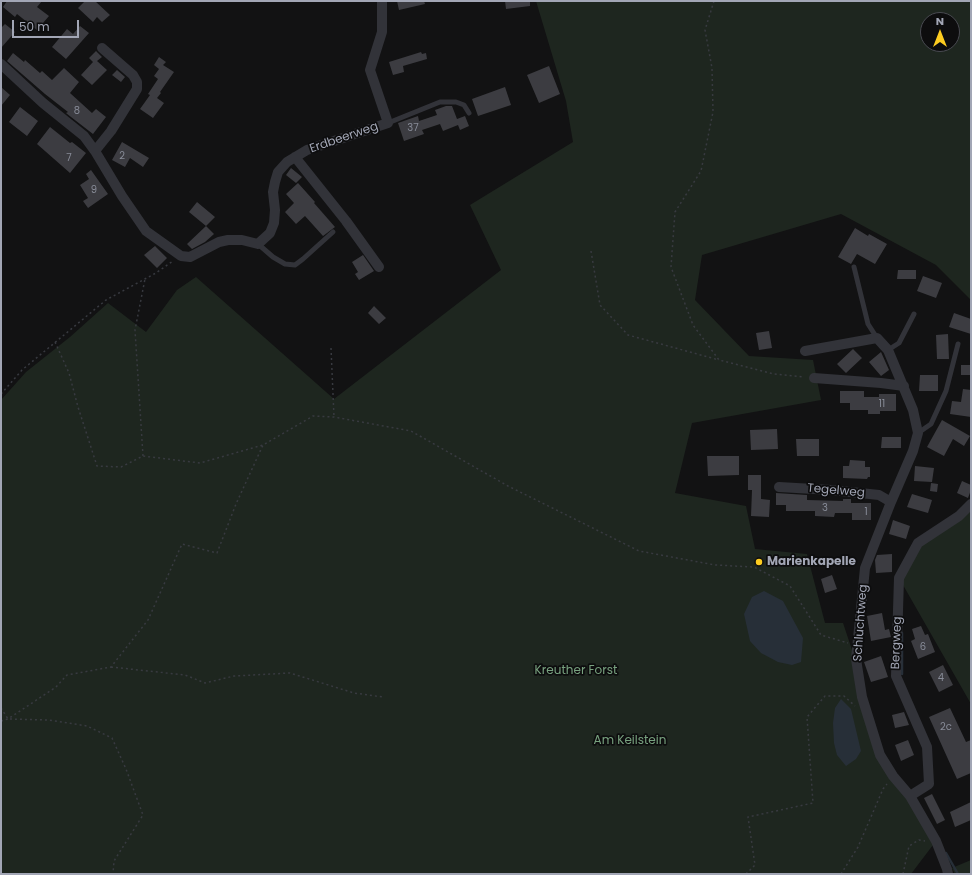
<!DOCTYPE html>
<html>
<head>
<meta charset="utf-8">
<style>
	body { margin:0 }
	#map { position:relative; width:972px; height:875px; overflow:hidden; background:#121213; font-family:Poppins,sans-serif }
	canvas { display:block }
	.frame { position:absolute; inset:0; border:2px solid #a2a6b5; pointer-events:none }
	.north { position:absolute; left:920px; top:12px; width:40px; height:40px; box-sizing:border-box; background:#0d0d0e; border:1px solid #494a51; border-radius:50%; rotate:0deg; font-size:11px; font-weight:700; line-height:16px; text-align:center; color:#a2a6b5 }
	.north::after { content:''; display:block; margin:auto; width:14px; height:18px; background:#fdcc20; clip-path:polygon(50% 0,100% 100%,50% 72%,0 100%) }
	.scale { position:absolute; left:12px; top:20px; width:67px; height:18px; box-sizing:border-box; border:2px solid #a2a6b5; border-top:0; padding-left:5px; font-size:12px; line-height:14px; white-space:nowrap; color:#a2a6b5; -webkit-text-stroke:3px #0d0d0e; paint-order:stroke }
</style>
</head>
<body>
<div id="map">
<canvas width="972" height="875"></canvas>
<div class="frame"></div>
<div class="north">N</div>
<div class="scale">50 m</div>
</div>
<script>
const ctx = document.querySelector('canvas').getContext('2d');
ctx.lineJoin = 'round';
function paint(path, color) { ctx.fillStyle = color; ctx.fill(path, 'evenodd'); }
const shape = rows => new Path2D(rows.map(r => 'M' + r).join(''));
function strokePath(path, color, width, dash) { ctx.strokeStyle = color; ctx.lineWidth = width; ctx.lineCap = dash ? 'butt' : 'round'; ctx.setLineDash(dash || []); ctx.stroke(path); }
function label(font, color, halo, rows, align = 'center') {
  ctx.font = font + ' Poppins,sans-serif'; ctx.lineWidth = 3.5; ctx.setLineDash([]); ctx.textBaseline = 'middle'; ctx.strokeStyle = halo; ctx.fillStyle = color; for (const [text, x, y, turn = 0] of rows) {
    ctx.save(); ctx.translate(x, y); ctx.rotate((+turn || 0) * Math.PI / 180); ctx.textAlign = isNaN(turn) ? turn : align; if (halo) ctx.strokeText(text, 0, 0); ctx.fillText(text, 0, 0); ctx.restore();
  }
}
paint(shape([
	[536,1,971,1,971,300,936,265,841,214,702,255,695,300,749,356,813,360,821,400,692,423,675,493,746,506,755,549,807,554,825,623,843,623,855,659,880,755,936,841,911,874,1,874,1,400,26,372,70,337,108,303,146,332,177,290,196,277,334,399,501,270,470,205,573,142,566,101],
	[928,20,952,20,952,44,928,44],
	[971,506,971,704,899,578,918,543],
	[971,860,971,874,955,874,952,868]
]), '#1e261f');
paint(shape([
	[764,591,783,601,803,638,801,662,792,665,778,662,761,653,750,641,744,614,752,597],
	[841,699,851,709,861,751,856,759,846,766,837,755,834,743,833,723,835,708]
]), '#272f38');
strokePath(shape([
	[902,674,902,633],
	[946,853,958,874]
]), '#272f38', 2.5);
paint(shape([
	[7,1,42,1,37,7,49,16,37,30,17,14,15,17,3,7],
	[85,1,95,1,110,15,102,22,97,17,93,22,78,8],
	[397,1,424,1,425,4,399,10],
	[505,1,530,1,530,6,506,9],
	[5,24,15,32,1,48,1,28],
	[80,26,89,33,66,59,52,47,67,29,73,34],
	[96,51,102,57,97,61,107,70,92,85,81,75,93,62,89,58],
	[421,52,422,54,426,53,427,59,403,66,404,72,393,75,389,62],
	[13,53,24,62,25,60,40,73,42,71,52,80,64,68,79,82,70,93,92,113,96,109,106,117,93,134,71,117,66,113,68,112,45,94,7,61],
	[159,57,166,62,163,65,174,72,160,92,161,93,157,98,164,103,153,118,140,109,150,95,148,94,158,79,154,76,159,69,154,65],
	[549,66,560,94,539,103,527,75],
	[117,70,125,77,121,82,112,75],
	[1,87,10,95,1,106],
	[505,87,511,105,478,116,472,99],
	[446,106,452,106,457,119,465,116,469,126,460,130,458,125,443,131,440,124,422,130,424,134,404,141,398,123,418,116,419,121,437,115,435,110],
	[20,107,38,121,27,136,9,122],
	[50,127,70,143,72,142,86,153,70,173,37,144],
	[122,142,149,158,143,167,130,158,125,167,112,160],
	[291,168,302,177,296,183,286,175],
	[91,170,108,194,88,208,83,201,88,198,80,185,89,179,86,174],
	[298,183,315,202,314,203,335,227,323,236,305,216,296,224,285,212,294,203,286,194],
	[197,202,215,217,206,226,189,212],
	[206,226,214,234,205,242,192,249,187,244],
	[855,228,868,236,869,234,887,244,875,264,857,254,851,264,838,257],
	[155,246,167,258,157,268,144,255],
	[363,255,374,271,359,280,355,274,358,272,352,262],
	[898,270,916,270,916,279,897,279],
	[923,276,942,283,936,298,917,291],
	[374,306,386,318,379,324,368,313],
	[954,313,971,319,971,334,949,327],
	[769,331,772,348,759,350,756,333],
	[948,334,949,359,937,359,936,335],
	[853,349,862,358,846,373,837,364],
	[881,352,889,370,881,376,869,362],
	[961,365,971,365,971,375,961,375],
	[920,375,938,375,938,391,919,391],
	[963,389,971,390,971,417,950,414,952,401,961,402],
	[840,391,864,391,864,397,879,397,879,394,896,394,896,411,880,411,880,414,868,414,868,410,850,410,850,403,840,403],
	[942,420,970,436,964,446,953,439,944,456,927,447],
	[777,429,778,449,751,450,750,430],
	[882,437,901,437,901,448,881,448],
	[796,439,819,439,819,456,797,456],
	[707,456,739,456,739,475,708,476],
	[850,460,865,461,865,467,870,467,870,477,868,477,867,479,843,478,843,466,849,466],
	[915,466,934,468,932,482,914,481],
	[748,475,761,475,761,499,770,500,769,517,751,516,752,490,748,490],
	[962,481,971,485,971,490,968,498,957,493],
	[931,483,938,484,937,492,930,491],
	[776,493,807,495,807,500,843,501,843,499,851,499,851,503,871,503,871,520,852,520,852,513,835,513,834,517,815,516,815,511,786,511,786,505,776,505],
	[912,494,932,500,928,513,907,507],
	[893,520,910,526,906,539,889,534],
	[892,554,892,572,876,573,875,560,877,555],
	[832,575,837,589,825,593,821,579],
	[882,613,885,630,889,629,891,637,871,641,867,616],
	[921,626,925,635,928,634,935,652,918,659,911,641,915,639,912,629],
	[881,656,888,677,871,682,864,662],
	[943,665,953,685,939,692,929,672],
	[950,708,966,742,971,740,971,773,957,779,929,717],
	[904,712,909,725,895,728,892,715],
	[908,740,914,755,901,761,895,745],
	[932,794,945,820,937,824,924,798],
	[971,802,971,820,955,827,950,812]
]), '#3c3c41');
strokePath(shape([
	[714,1,705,30,712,68,713,112,701,171,675,212,671,267,693,325,719,360,774,374,804,377],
	[591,251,600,305,628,335,719,360],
	[55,342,69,373,78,407,97,466,121,467,143,456,200,463,263,445,313,416,334,417,411,431,508,486,639,551,715,565,754,567,790,586,821,635,848,643],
	[331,348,334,417],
	[1,394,22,370,106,300,156,273,173,261],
	[143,456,135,330,145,279],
	[111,667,185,675,205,683,234,676,290,673,354,693,383,697],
	[1,708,8,719,49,720,87,726,112,738,126,769,143,815,114,861,113,874],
	[1,721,8,719,56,687,67,675,111,667,148,620,182,544,217,553,236,504,263,445],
	[746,874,755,865,748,817,813,803,807,717,825,696,844,696,855,706],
	[841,874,858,847,883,789,887,784],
	[903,874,909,846,919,840,925,841]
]), '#383a40', 1.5, [2, 3]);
strokePath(shape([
	[388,123,440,102,456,102,464,105,469,113],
	[258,244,273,257,285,264,295,265,303,259,333,232],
	[854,267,868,324,877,338],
	[888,350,899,343,914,314],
	[918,433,931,424,946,391,958,344]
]), '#323339', 5);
strokePath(shape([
	[1,64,43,103,84,136,95,151,122,196,146,231,181,256,190,257,219,242,228,240,242,240,258,244,270,233,274,223,275,210,273,192,275,182,278,172,287,162,307,150,388,123,370,70,382,32,382,1],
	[95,151,111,131,137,89,137,82,133,75,102,48],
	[295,157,346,221,379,267],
	[805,351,877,338,888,350,913,410,918,433,913,451,891,502,865,568,856,659,862,697,880,755,893,776,910,796,936,841,947,869,948,874],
	[814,378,881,383,904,386],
	[779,487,831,490,879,495,891,502],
	[910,796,929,784,927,747,896,676,899,578,918,543,959,516,971,504]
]), '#323339', 10);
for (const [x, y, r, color] of [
	[759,562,4,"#fdcc20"]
]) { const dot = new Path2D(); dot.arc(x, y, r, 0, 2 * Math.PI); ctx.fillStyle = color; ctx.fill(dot); strokePath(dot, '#0d0d0e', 1.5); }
label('10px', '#888c98', null, [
	["8",77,111],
	["37",413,128],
	["2",122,156],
	["7",69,158],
	["9",94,190],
	["11",882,404],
	["3",825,508],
	["1",866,512],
	["6",923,647],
	["4",941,678],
	["2c",946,727]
]);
label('12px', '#a2a6b5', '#0d0d0e', [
	["Erdbeerweg",344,138,-19],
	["Tegelweg",836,491,5],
	["Schluchtweg",861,623,-86],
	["Bergweg",897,643,-88]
]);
label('bold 12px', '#a2a6b5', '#0d0d0e', [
	["Marienkapelle",767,562]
], 'left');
label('12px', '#78a17f', '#0d0d0e', [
	["Kreuther Forst",576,671],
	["Am Keilstein",630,741]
]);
</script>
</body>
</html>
